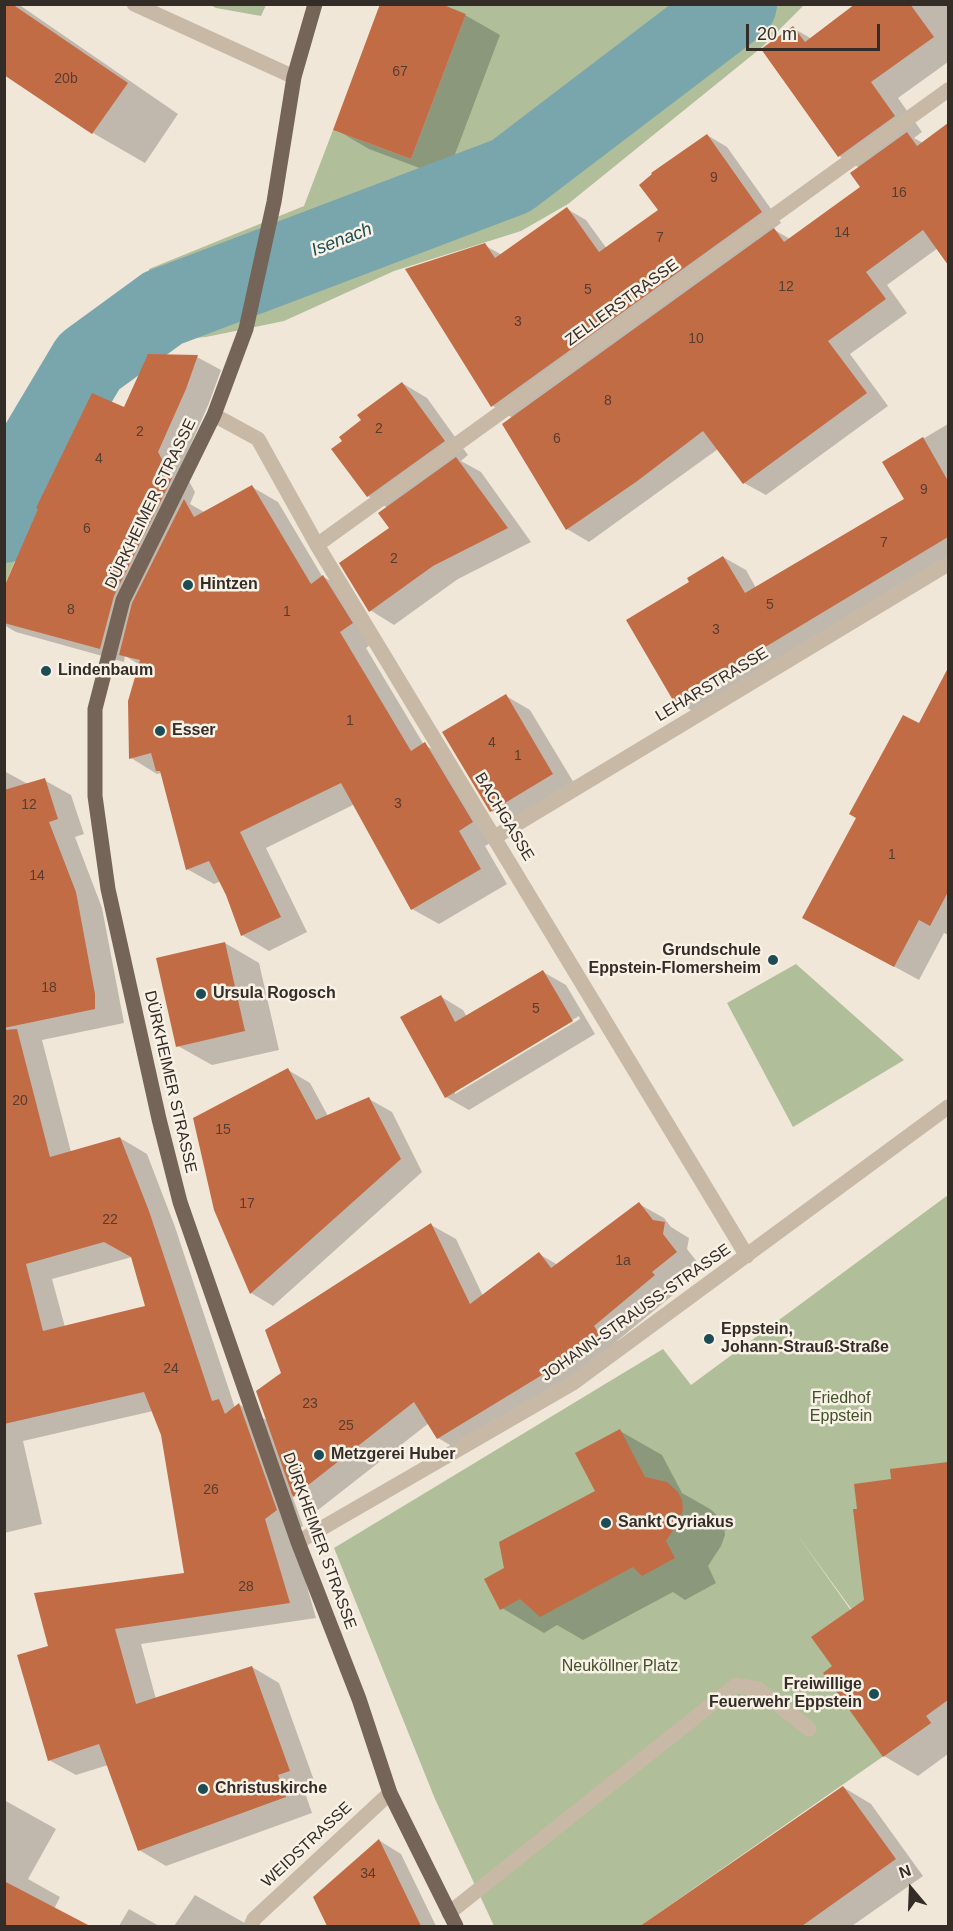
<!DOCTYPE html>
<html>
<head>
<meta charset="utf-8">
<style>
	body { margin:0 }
	#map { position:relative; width:953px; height:1931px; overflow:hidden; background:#f0e7d9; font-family:Helvetica,sans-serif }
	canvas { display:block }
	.frame { position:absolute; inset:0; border:6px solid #342c27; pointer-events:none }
	.north { position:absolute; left:881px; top:1859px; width:60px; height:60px; -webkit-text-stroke:4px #f8f1e5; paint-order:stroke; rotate:341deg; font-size:16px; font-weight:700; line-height:24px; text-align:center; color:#342c27 }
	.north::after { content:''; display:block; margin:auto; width:21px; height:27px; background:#342c27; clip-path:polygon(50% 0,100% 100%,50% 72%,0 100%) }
	.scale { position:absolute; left:746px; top:24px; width:134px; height:27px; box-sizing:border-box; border:3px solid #342c27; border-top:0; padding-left:8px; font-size:18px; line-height:21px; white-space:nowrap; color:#342c27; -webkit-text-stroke:4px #f8f1e5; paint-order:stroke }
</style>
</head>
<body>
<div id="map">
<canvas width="953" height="1931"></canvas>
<div class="frame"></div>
<div class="north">N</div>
<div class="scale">20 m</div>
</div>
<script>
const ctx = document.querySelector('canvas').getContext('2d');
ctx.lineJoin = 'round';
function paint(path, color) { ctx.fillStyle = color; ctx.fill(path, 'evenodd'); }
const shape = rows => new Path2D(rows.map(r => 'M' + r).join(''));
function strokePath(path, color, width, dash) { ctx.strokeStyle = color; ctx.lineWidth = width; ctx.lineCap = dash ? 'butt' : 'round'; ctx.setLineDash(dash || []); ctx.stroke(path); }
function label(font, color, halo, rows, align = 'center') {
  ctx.font = font + ' Helvetica,sans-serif'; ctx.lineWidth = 5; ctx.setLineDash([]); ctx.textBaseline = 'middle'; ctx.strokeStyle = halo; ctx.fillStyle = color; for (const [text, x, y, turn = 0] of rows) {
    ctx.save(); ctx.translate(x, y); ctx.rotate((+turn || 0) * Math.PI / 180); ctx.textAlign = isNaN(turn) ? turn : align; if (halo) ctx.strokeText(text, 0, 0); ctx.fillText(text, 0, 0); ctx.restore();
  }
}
paint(shape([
	[210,5,266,5,261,16,216,8],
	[441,5,804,5,761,48,568,204,521,231,394,271,284,321,206,337,146,342,82,388,45,470,27,533,5,584,4,470,53,368,117,302,149,286,149,269,304,206,333,130,411,159,466,14],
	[796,964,904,1060,793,1127,727,1003],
	[948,1195,948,1634,897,1672,796,1533,931,1723,640,1926,494,1926,435,1799,334,1548,663,1349,691,1385]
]), '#b0be9a');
paint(shape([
	[4,4,18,4,178,114,145,163,93,133,4,73],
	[858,4,948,4,948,62,898,98,922,132,914,138,923,143,948,125,948,260,938,248,887,285,907,313,850,354,888,406,766,495,744,483,718,449,589,542,567,529,513,418,493,406,407,270,484,245,502,255,567,209,586,220,607,249,660,210,707,135,727,147,781,223,773,229,790,239,862,188,860,168,839,156,793,28,812,39],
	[465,15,500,35,446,178,369,149,335,129],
	[197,357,221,370,209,403,181,467,195,492,190,504,204,512,252,487,278,502,322,576,350,592,378,639,366,648,424,745,452,759,499,838,485,846,507,884,439,924,412,909,355,804,266,848,307,932,269,951,242,935,221,881,214,884,187,869,161,773,157,774,131,758,140,665,125,656,124,662,16,632,4,625,4,591,125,409],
	[402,383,427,398,468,455,461,461,481,472,531,542,458,579,394,625,370,610,391,528,388,508,368,496,344,442],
	[948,424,948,563,698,714,675,701,691,583,723,557,746,570,756,588,906,499,884,462],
	[947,673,948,935,944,933,919,980,829,931],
	[506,696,530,710,577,788,516,825,491,811],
	[4,771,28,784,44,780,71,795,84,834,75,837,102,908,124,1023,42,1040,71,1152,120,1138,147,1154,175,1227,235,1408,240,1405,268,1421,283,1373,431,1225,456,1239,483,1296,539,1254,558,1265,639,1204,664,1218,671,1227,689,1238,687,1249,701,1267,676,1286,679,1290,617,1341,624,1350,462,1452,438,1438,429,1423,318,1510,292,1495,303,1526,292,1534,316,1618,141,1644,156,1699,252,1667,279,1683,316,1786,304,1790,312,1813,166,1866,139,1850,108,1765,76,1775,49,1760,50,1647,186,1574,162,1435,153,1411,23,1441,42,1524,4,1533],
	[132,1257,147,1307,65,1327,52,1279],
	[225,943,259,963,279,1050,212,1065,178,1046],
	[543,972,566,985,595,1034,469,1110,446,1097,440,996,463,1010,467,1017],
	[579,1016,580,1019,455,1094,455,1090],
	[288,1070,310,1083,328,1116,369,1099,392,1112,422,1172,273,1306,251,1293],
	[620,1431,662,1455,682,1493,710,1509,720,1518,724,1525,725,1535,721,1546,708,1566,716,1583,685,1600,673,1592,583,1640,557,1625,544,1633,502,1608,505,1569,597,1491],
	[948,1464,948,1754,918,1776,884,1756,825,1673,834,1667,866,1601,859,1510,893,1480,892,1470],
	[843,1787,871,1804,923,1876,852,1926,643,1926],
	[4,1800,56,1829,28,1879,60,1897,54,1909,87,1926,4,1926],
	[380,1841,401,1854,436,1926,328,1926,315,1897],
	[195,1895,250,1926,174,1926],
	[129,1909,152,1922,159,1926,119,1926]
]), '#0003');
strokePath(shape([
	[4,523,27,466,89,362,163,308,511,176,737,4]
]), '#79a6ac', 80);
paint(shape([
	[4,4,12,4,128,83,92,134,4,75],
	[380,4,441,4,466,14,411,159,333,130],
	[855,4,910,4,934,37,871,82,895,116,838,157,761,49,793,26,805,42],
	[948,123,948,265,923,230,866,272,886,299,828,341,867,393,743,484,703,431,636,482,566,530,502,424,774,228,784,242,860,187,850,173,907,132,917,146],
	[707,134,762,212,491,407,405,269,485,243,495,258,567,207,599,252,658,210,639,185,652,174,651,173],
	[148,354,198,355,186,389,158,452,172,478,114,596,100,649,4,623,4,587,38,509,36,508,92,393,124,407],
	[402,382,445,441,367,497,331,449,342,441,339,437,361,420,357,415],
	[923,437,948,481,948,537,674,702,626,620,689,582,687,578,723,556,745,593,904,499,882,462],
	[456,457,508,528,433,566,369,612,339,563,389,528,378,513],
	[252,485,311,584,323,575,353,623,340,632,411,751,425,742,473,822,459,831,481,869,411,910,341,783,240,832,281,917,241,936,226,895,209,861,186,870,160,771,156,771,151,753,129,759,128,701,140,660,119,655,132,603,184,499,194,517],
	[948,668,948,892,930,926,919,920,894,967,802,918,856,818,849,814,903,715,919,723],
	[506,694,553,774,490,812,442,732],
	[45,778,58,819,49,822,76,892,95,994,95,1009,4,1028,4,790],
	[225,942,245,1031,176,1047,156,958],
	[543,970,573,1021,445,1098,400,1017,441,995,455,1022],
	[17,1029,50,1157,120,1137,149,1211,212,1401,219,1399,225,1414,239,1403,277,1510,265,1519,290,1603,115,1629,136,1704,252,1666,290,1771,278,1775,286,1797,138,1851,99,1744,48,1761,17,1655,48,1646,34,1593,184,1573,161,1435,144,1392,4,1424,4,1030],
	[104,1242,131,1257,145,1306,43,1331,26,1264],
	[288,1068,316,1120,369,1097,401,1159,250,1294,214,1210,193,1118],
	[639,1202,653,1220,665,1222,663,1234,677,1252,652,1272,655,1275,594,1326,600,1335,565,1361,437,1439,414,1402,293,1497,256,1391,281,1373,265,1330,431,1223,470,1304,539,1252,551,1268],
	[620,1429,645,1477,667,1482,678,1492,682,1500,683,1510,679,1521,666,1541,675,1558,642,1576,633,1567,540,1617,520,1599,500,1610,484,1579,504,1568,499,1542,595,1491,575,1453],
	[948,1462,948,1700,926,1716,931,1723,883,1757,823,1673,832,1666,811,1637,864,1600,853,1509,857,1509,854,1484,891,1479,890,1469],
	[843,1786,896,1859,802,1926,640,1926],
	[379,1839,421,1926,327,1926,313,1897],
	[4,1881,90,1926,4,1926]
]), '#c26c46');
strokePath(shape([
	[134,4,294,77],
	[214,415,258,439,317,545,747,1256],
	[317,545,948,90],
	[495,837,948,564],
	[298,1542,573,1383,948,1107],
	[449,1913,736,1685,758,1689,809,1729],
	[251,1926,254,1919,390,1793]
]), '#c8b8a6', 15);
strokePath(shape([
	[315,4,294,77,274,202,246,329,214,415,123,600,95,709,95,796,108,889,159,1119,180,1202,298,1542,359,1699,390,1793,456,1926]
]), '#756458', 15);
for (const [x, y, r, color] of [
	[188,585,6,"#1e4c54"],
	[46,671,6,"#1e4c54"],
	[160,731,6,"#1e4c54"],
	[773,960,6,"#1e4c54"],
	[201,994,6,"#1e4c54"],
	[709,1339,6,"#1e4c54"],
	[319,1455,6,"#1e4c54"],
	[606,1523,6,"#1e4c54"],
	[874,1694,6,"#1e4c54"],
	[203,1789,6,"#1e4c54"]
]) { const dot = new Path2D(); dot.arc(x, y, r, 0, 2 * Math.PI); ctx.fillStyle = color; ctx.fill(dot); strokePath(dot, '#f8f1e5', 2); }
label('14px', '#583c2f', null, [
	["67",400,72],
	["20b",66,79],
	["9",714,178],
	["16",899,193],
	["14",842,233],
	["7",660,238],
	["12",786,287],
	["5",588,290],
	["3",518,322],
	["10",696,339],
	["8",608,401],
	["2",379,429],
	["2",140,432],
	["6",557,439],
	["4",99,459],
	["9",924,490],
	["6",87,529],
	["7",884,543],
	["2",394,559],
	["5",770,605],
	["8",71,610],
	["1",287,612],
	["3",716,630],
	["1",350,721],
	["4",492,743],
	["1",518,756],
	["3",398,804],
	["12",29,805],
	["1",892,855],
	["14",37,876],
	["18",49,988],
	["5",536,1009],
	["20",20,1101],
	["15",223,1130],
	["17",247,1204],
	["22",110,1220],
	["1a",623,1261],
	["24",171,1369],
	["23",310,1404],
	["25",346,1426],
	["26",211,1490],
	["28",246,1587],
	["34",368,1874]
]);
label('16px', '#342c27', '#f8f1e5', [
	["ZELLERSTRASSE",622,303,-36],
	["DÜRKHEIMER STRASSE",151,504,-64],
	["LEHARSTRASSE",712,685,-31],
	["BACHGASSE",504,817,59],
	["DÜRKHEIMER STRASSE",170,1082,77],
	["JOHANN-STRAUSS-STRASSE",636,1313,-35],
	["DÜRKHEIMER STRASSE",319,1541,70],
	["WEIDSTRASSE",307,1845,-43]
]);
label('bold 16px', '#342c27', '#f8f1e5', [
	["Hintzen",200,585],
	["Lindenbaum",58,671],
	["Esser",172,731],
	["Grundschule",761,951,"right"],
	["Eppstein-Flomersheim",761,969,"right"],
	["Ursula Rogosch",213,994],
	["Eppstein,",721,1330],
	["Johann-Strauß-Straße",721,1348],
	["Metzgerei Huber",331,1455],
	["Sankt Cyriakus",618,1523],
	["Freiwillige",862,1685,"right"],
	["Feuerwehr Eppstein",862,1703,"right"],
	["Christuskirche",215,1789]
], 'left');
label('16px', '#41512b', '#f8f1e5', [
	["Friedhof",841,1399],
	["Eppstein",841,1417],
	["Neuköllner Platz",620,1667]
]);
label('italic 18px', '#1e4c54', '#f8f1e5', [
	["Isenach",342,240,-21]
]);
</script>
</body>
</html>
